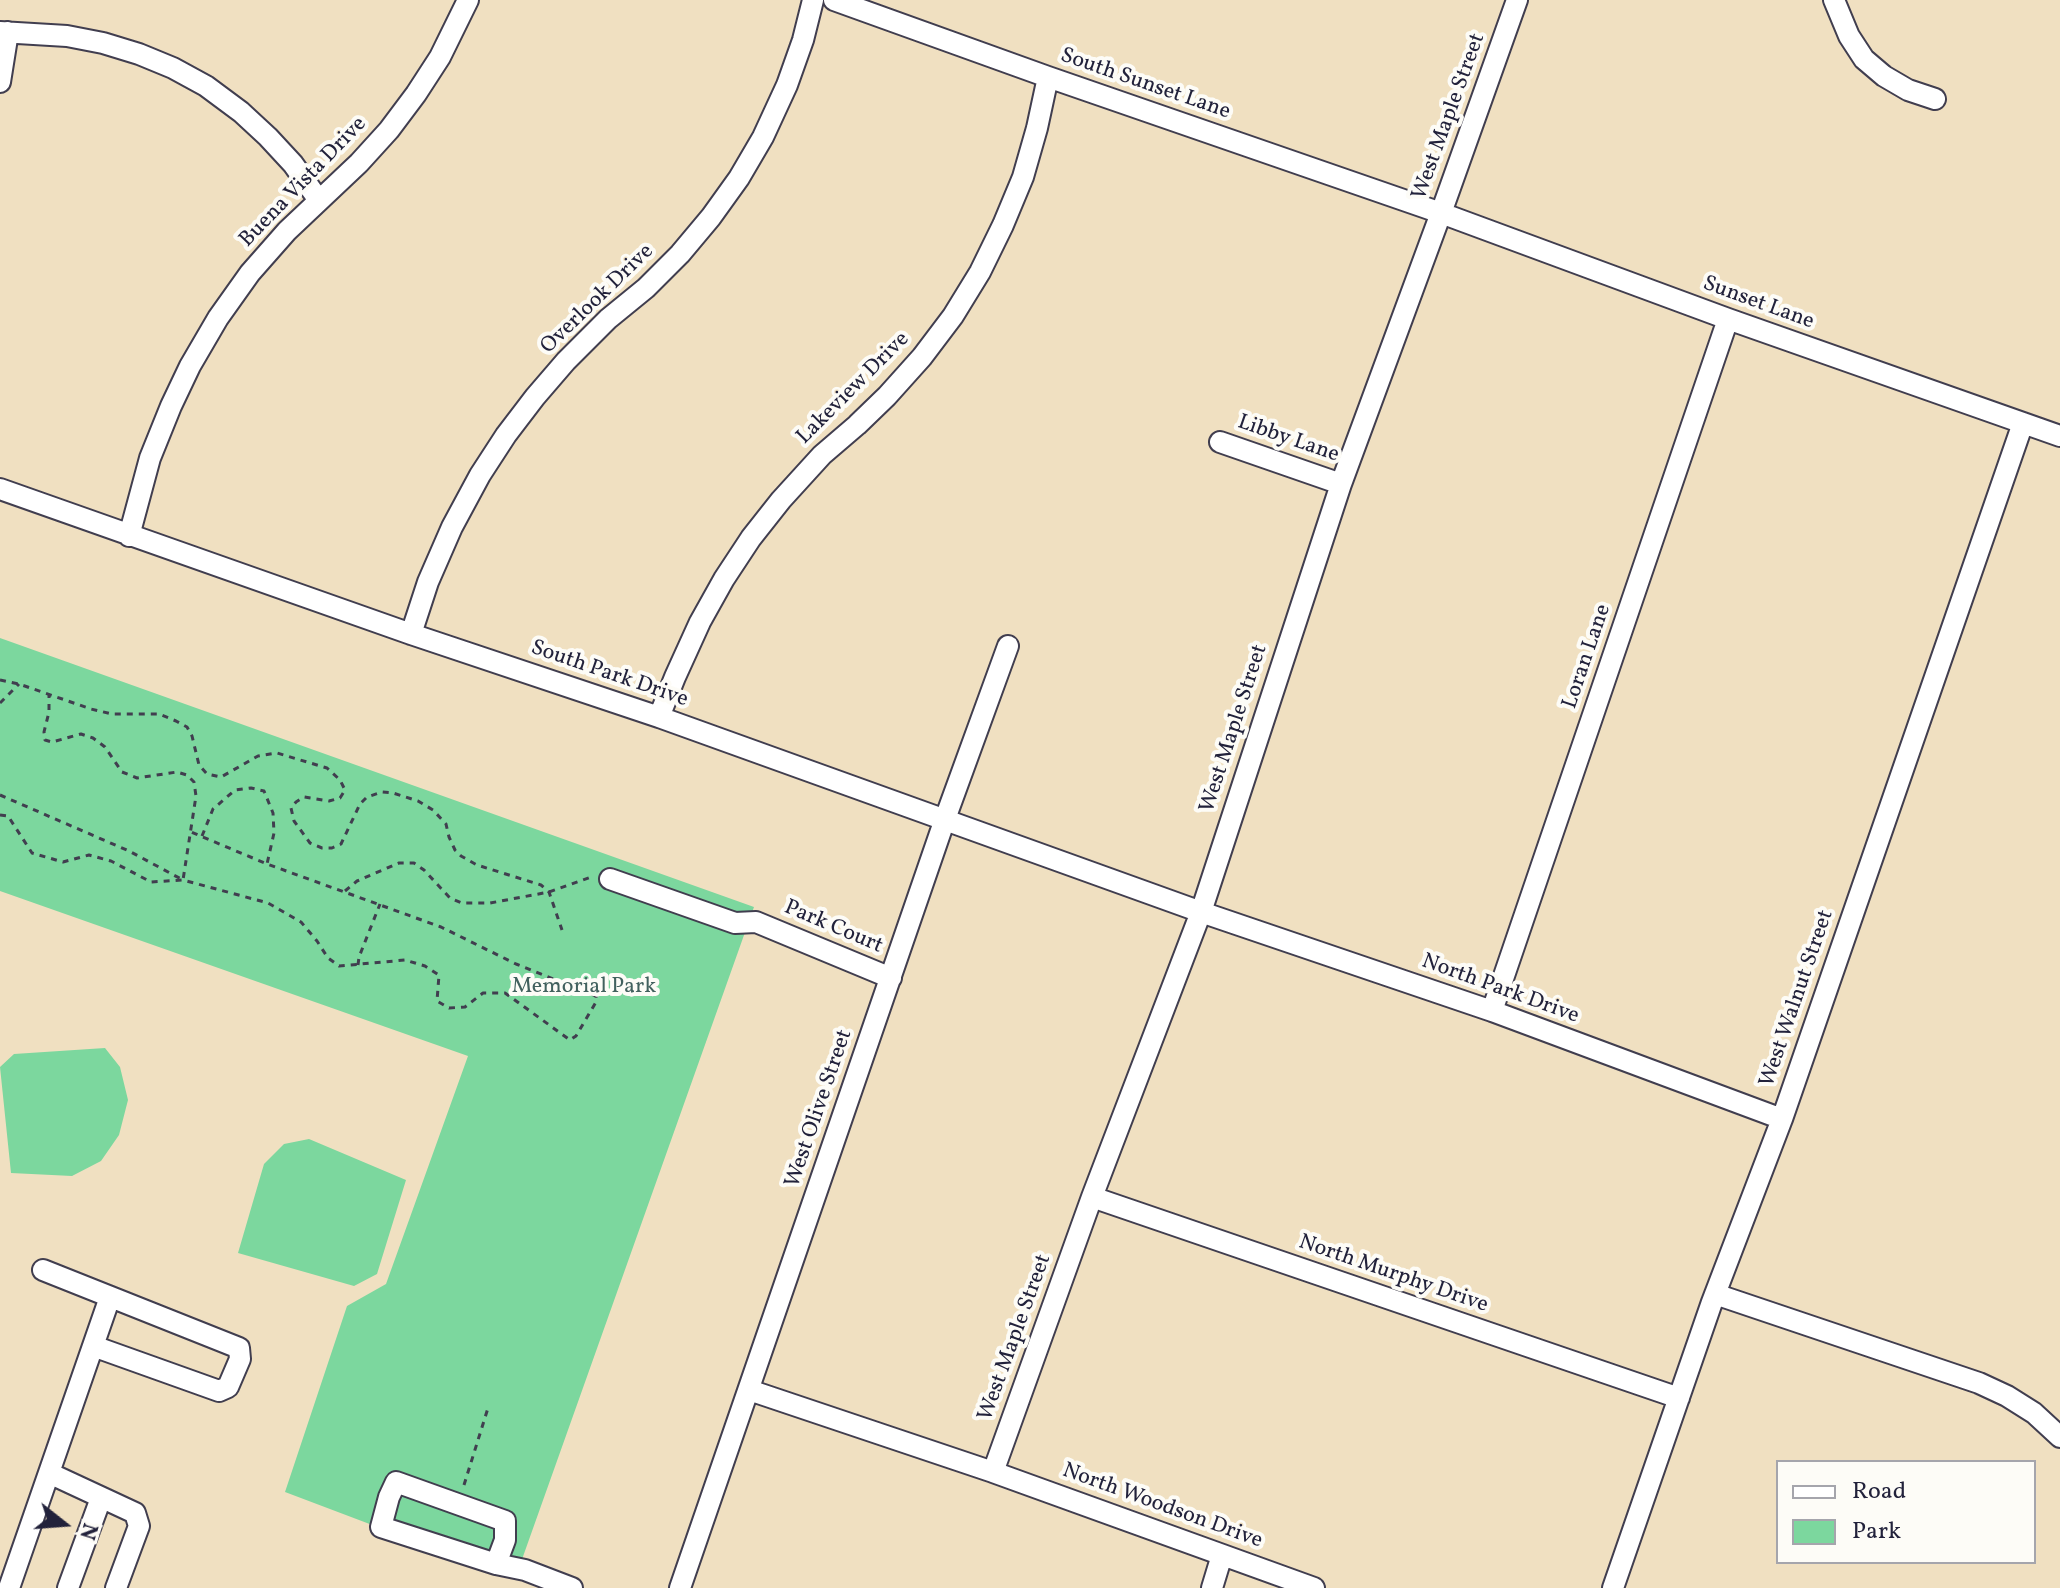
<!DOCTYPE html>
<html>
<head>
<meta charset="utf-8">
<style>
	body { margin:0 }
	#map { position:relative; width:2060px; height:1588px; overflow:hidden; background:#f0e0c1; font-family:Vollkorn,serif }
	canvas { display:block }
	.legend { position:absolute; left:1776px; top:1460px; width:260px; height:104px; box-sizing:border-box; background:#fdfcf7; border:2px solid #a5a5ac; margin:0; padding:10px 14px; list-style:none; font-size:24px; color:#22223b }
	.legend li { display:flex; align-items:center; gap:16px; height:40px }
	.legend b { width:40px; border:2px solid #a5a5ac }
	.north { position:absolute; left:24px; top:1484px; width:80px; height:80px; -webkit-text-stroke:6px #fdfcf7; paint-order:stroke; rotate:107deg; font-size:22px; font-weight:700; line-height:32px; text-align:center; color:#22223b }
	.north::after { content:''; display:block; margin:auto; width:28px; height:36px; background:#22223b; clip-path:polygon(50% 0,100% 100%,50% 72%,0 100%) }
</style>
</head>
<body>
<div id="map">
<canvas width="2060" height="1588"></canvas>
<ul class="legend">
<li><b style="height:10px;background:#fff"></b>Road</li>
<li><b style="height:22px;background:#7cd79e"></b>Park</li>
</ul>
<div class="north">N</div>
</div>
<script>
const ctx = document.querySelector('canvas').getContext('2d');
ctx.lineJoin = 'round';
function paint(path, color) { ctx.fillStyle = color; ctx.fill(path, 'evenodd'); }
const shape = rows => new Path2D(rows.map(r => 'M' + r).join(''));
function strokePath(path, color, width, dash) { ctx.strokeStyle = color; ctx.lineWidth = width; ctx.lineCap = dash ? 'butt' : 'round'; ctx.setLineDash(dash || []); ctx.stroke(path); }
function label(font, color, halo, rows, align = 'center') {
  ctx.font = font + ' Vollkorn,serif'; ctx.lineWidth = 8; ctx.setLineDash([]); ctx.textBaseline = 'middle'; ctx.strokeStyle = halo; ctx.fillStyle = color; for (const [text, x, y, turn = 0] of rows) {
    ctx.save(); ctx.translate(x, y); ctx.rotate((+turn || 0) * Math.PI / 180); ctx.textAlign = isNaN(turn) ? turn : align; if (halo) ctx.strokeText(text, 0, 0); ctx.fillText(text, 0, 0); ctx.restore();
  }
}
paint(shape([
	[0,638,754,907,515,1579,285,1492,347,1306,386,1284,468,1056,0,891],
	[105,1048,120,1067,128,1100,119,1135,101,1161,72,1176,11,1173,0,1067,14,1054],
	[309,1139,406,1180,377,1274,354,1286,238,1253,264,1164,284,1144]
]), '#7cd79e');
const minor = shape([
	[834,0,1048,77,1441,213,1728,319,2060,436],
	[1834,0,1849,36,1864,59,1884,76,1908,90,1935,99],
	[0,32,67,36,103,43,139,54,173,68,206,86,241,112,268,137,293,164,318,199],
	[0,82,8,32],
	[1220,442,1341,484],
	[0,489,411,634,659,717,1201,912,1492,1011,1782,1119],
	[129,536,150,458,171,406,190,366,218,318,250,273,287,231,359,163,389,130,416,94,440,57,468,0],
	[411,634,428,582,452,527,480,475,506,435,535,397,566,361,608,319,646,288,680,254,711,217,739,178,763,137,787,85,803,40,813,0],
	[659,717,675,677,700,622,724,579,751,538,781,500,822,455,857,425,887,396,922,357,953,316,980,272,1003,225,1023,177,1037,128,1048,77],
	[610,879,735,923,756,922,891,978],
	[1492,1011,1728,319],
	[1092,1197,1679,1398],
	[43,1270,239,1348,240,1359,228,1387,219,1391,93,1346],
	[1715,1294,1979,1383,2007,1396,2034,1413,2060,1437],
	[749,1390,993,1472,1314,1588],
	[993,1472,1092,1197,1201,912,1341,484,1441,213,1517,0],
	[49,1473,135,1513,139,1526,116,1588],
	[496,1564,381,1527,389,1497,396,1482,505,1521,505,1540,496,1564,525,1570,572,1588],
	[9,1588,110,1297],
	[68,1588,101,1498],
	[680,1588,945,819,1008,646],
	[1212,1588,1222,1555],
	[1613,1588,1712,1302,1782,1119,2023,423]
]);
strokePath(minor, '#413e4f', 24);
strokePath(shape([
	[0,680,19,684,91,709,112,714,159,714,176,721,187,727,192,736,199,765,207,774,221,777,258,756,277,753,327,768,340,780,345,790,340,798,329,801,304,797,296,802,291,808,294,821,310,843,322,848,332,848,341,844,360,804,367,797,382,792,393,793,418,801,433,810,446,824,449,837,455,850,461,856,477,865,541,885,549,892,562,930],
	[0,703,19,684],
	[0,795,129,851,183,880,196,796,194,782,187,775,177,772,137,778,122,772,105,747,93,738,81,734,52,742,45,740,44,732,49,712,49,694],
	[0,815,8,816,32,853,63,862,89,855,111,861,151,882,183,880,268,903,301,922,317,941,328,958,339,966,405,960,425,966,439,975,437,1001,449,1008,465,1007,483,993,505,993,570,1040,576,1036,596,1002,596,996,516,964,441,927,267,864,191,832],
	[202,836,213,809,235,790,251,788,264,791,273,813,274,833,267,864],
	[345,891,357,881,399,863,414,863,424,870,450,898,462,903,490,903,549,892,591,877],
	[358,965,359,957,380,904],
	[464,1485,488,1408]
]), '#413e4f', 3, [6, 6]);
strokePath(minor, '#fff', 20);
label('22px', '#22223b', '#fdfcf7', [
	["South Sunset Lane",1145,85,19],
	["West Maple Street",1450,117,-70],
	["Buena Vista Drive",304,183,-46],
	["Overlook Drive",598,300,-44],
	["Sunset Lane",1758,304,20],
	["Lakeview Drive",854,389,-45],
	["Libby Lane",1288,440,19],
	["Loran Lane",1588,657,-71],
	["South Park Drive",609,675,19],
	["West Maple Street",1235,729,-72],
	["Park Court",833,928,23],
	["North Park Drive",1500,990,20],
	["West Walnut Street",1798,999,-71],
	["West Olive Street",820,1109,-71],
	["North Murphy Drive",1393,1275,19],
	["West Maple Street",1016,1338,-70],
	["North Woodson Drive",1162,1507,20]
]);
label('22px', '#42615e', '#fdfcf7', [
	["Memorial Park",584,988]
]);
</script>
</body>
</html>
